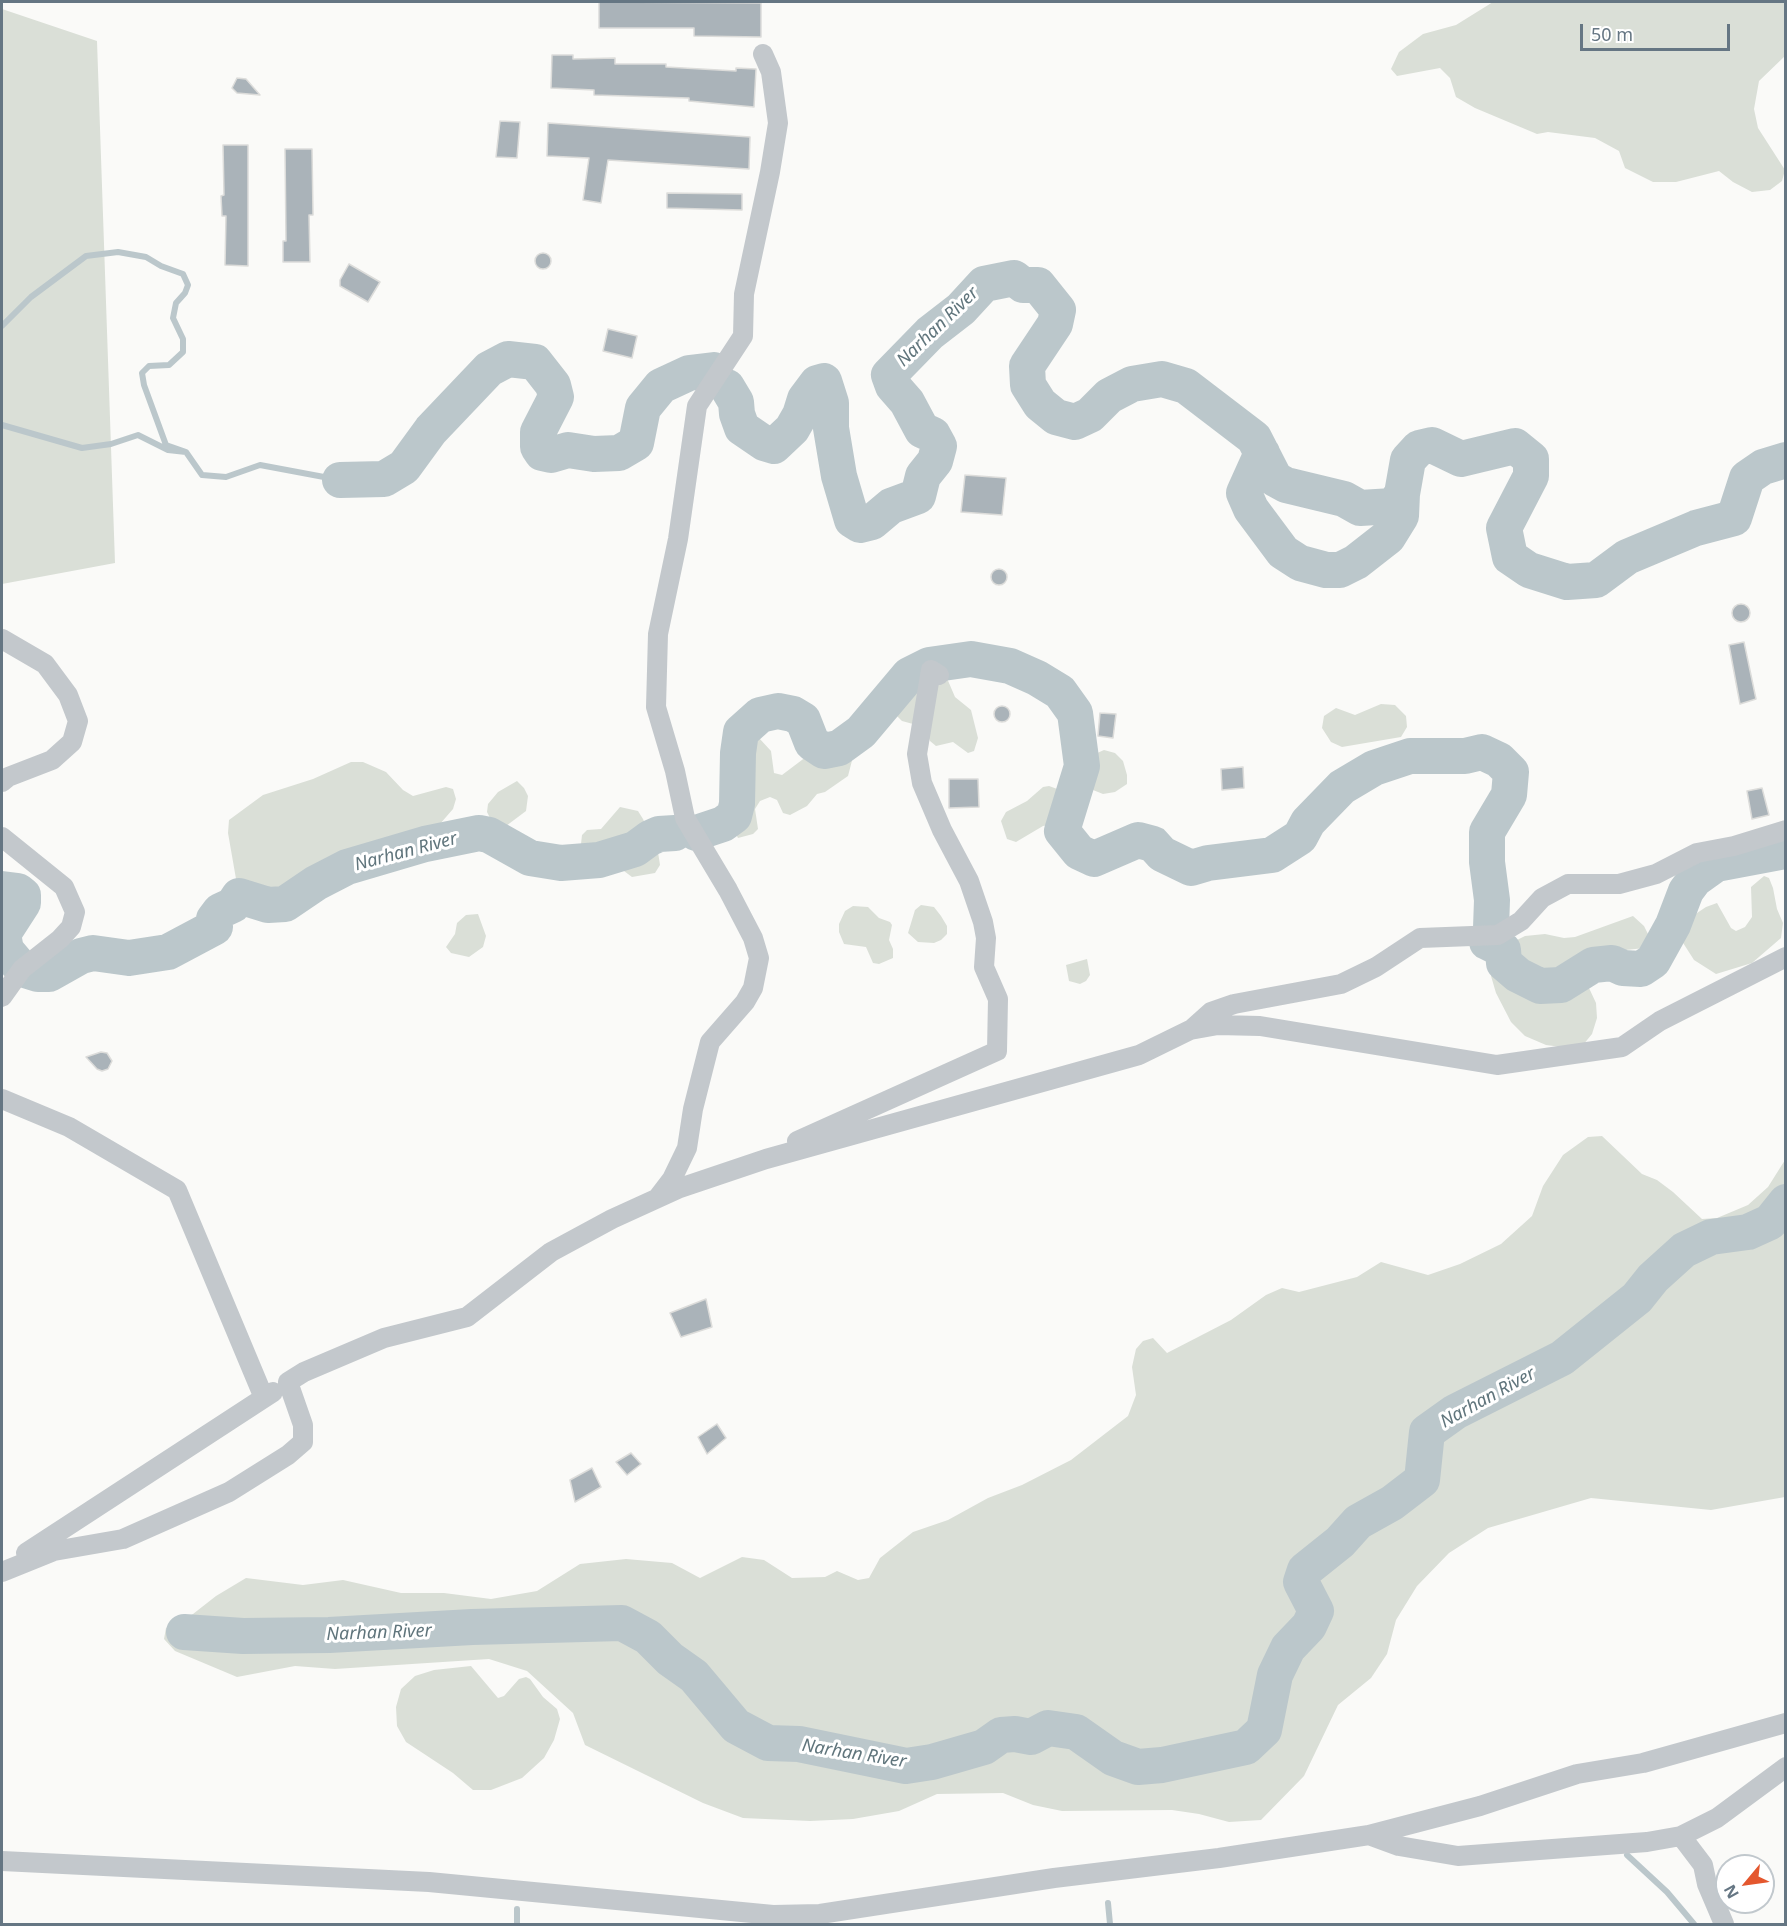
<!DOCTYPE html>
<html>
<head>
<meta charset="utf-8">
<style>
	body { margin:0 }
	#map { position:relative; width:1787px; height:1926px; overflow:hidden; background:#fafaf8; font-family:"Noto Sans",sans-serif }
	canvas { display:block }
	.frame { position:absolute; inset:0; border:3px solid #657683; pointer-events:none }
	.north { position:absolute; left:1715px; top:1854px; width:60px; height:60px; box-sizing:border-box; background:#fff; border:2px solid #c1c8cd; border-radius:50%; rotate:241deg; font-size:16px; font-weight:700; line-height:24px; text-align:center; color:#657683 }
	.north::after { content:''; display:block; margin:auto; width:21px; height:27px; background:#e4572e; clip-path:polygon(50% 0,100% 100%,50% 72%,0 100%) }
	.scale { position:absolute; left:1580px; top:24px; width:150px; height:27px; box-sizing:border-box; border:3px solid #657683; border-top:0; padding-left:8px; font-size:18px; line-height:21px; white-space:nowrap; color:#657683; -webkit-text-stroke:4px #fff; paint-order:stroke }
</style>
</head>
<body>
<div id="map">
<canvas width="1787" height="1926"></canvas>
<div class="frame"></div>
<div class="north">N</div>
<div class="scale">50 m</div>
</div>
<script>
const ctx = document.querySelector('canvas').getContext('2d');
ctx.lineJoin = 'round';
function paint(path, color) { ctx.fillStyle = color; ctx.fill(path, 'evenodd'); }
const shape = rows => new Path2D(rows.map(r => 'M' + r).join(''));
function strokePath(path, color, width, dash) { ctx.strokeStyle = color; ctx.lineWidth = width; ctx.lineCap = dash ? 'butt' : 'round'; ctx.setLineDash(dash || []); ctx.stroke(path); }
function label(font, color, halo, rows, align = 'center') {
  ctx.font = font + ' "Noto Sans",sans-serif'; ctx.lineWidth = 6; ctx.setLineDash([]); ctx.textBaseline = 'middle'; ctx.strokeStyle = halo; ctx.fillStyle = color; for (const [text, x, y, turn = 0] of rows) {
    ctx.save(); ctx.translate(x, y); ctx.rotate((+turn || 0) * Math.PI / 180); ctx.textAlign = isNaN(turn) ? turn : align; if (halo) ctx.strokeText(text, 0, 0); ctx.fillText(text, 0, 0); ctx.restore();
  }
}
paint(shape([
	[1493,2,1785,2,1785,56,1759,81,1754,109,1758,128,1785,170,1782,181,1770,190,1752,192,1733,182,1719,171,1676,182,1653,182,1625,168,1619,151,1595,138,1548,132,1537,134,1475,108,1456,97,1450,78,1440,68,1397,76,1391,69,1399,52,1423,34,1456,25],
	[2,9,97,41,115,563,2,584],
	[931,670,946,676,955,697,971,710,978,738,974,751,968,753,953,742,936,746,930,741,924,727,902,721,892,711,893,701,897,694,911,680],
	[1381,704,1395,705,1406,716,1407,727,1401,737,1342,747,1331,742,1322,728,1324,716,1336,708,1355,715],
	[839,732,847,734,855,749,848,776,825,792,817,794,807,806,790,815,783,813,777,800,770,797,760,801,755,809,758,829,753,834,738,838,732,826,721,784,729,753,734,747,745,739,759,738,771,751,774,773,782,775],
	[1104,750,1115,753,1123,761,1127,775,1127,784,1115,792,1103,794,1093,790,1089,783,1095,754],
	[351,762,363,762,386,772,403,790,413,796,446,787,453,789,456,799,453,809,433,832,407,850,387,859,361,864,327,863,310,868,307,876,307,893,301,903,250,906,239,896,228,833,229,820,263,795,313,779],
	[517,781,524,788,528,796,526,811,506,826,498,826,491,820,487,812,488,804,498,792],
	[1049,786,1060,790,1067,797,1076,816,1074,821,1043,826,1016,842,1007,839,1001,821,1006,812,1027,801,1043,787],
	[620,807,638,811,643,819,658,852,660,865,655,873,632,877,624,871,616,848,593,854,588,853,581,844,582,835,587,830,601,829],
	[1764,876,1769,878,1773,888,1777,909,1783,923,1781,938,1752,963,1716,974,1694,960,1678,935,1682,923,1706,907,1717,903,1731,928,1736,931,1745,927,1752,917,1751,887],
	[921,905,934,907,941,916,947,926,947,934,941,940,934,943,918,942,908,933,915,910],
	[853,906,868,907,879,918,890,922,892,925,889,940,893,949,893,958,879,964,873,963,866,947,844,944,839,932,839,924,845,911],
	[478,914,486,936,483,947,469,957,451,953,446,947,455,934,457,923,466,915],
	[1633,916,1644,926,1650,938,1645,948,1606,952,1592,958,1588,964,1589,988,1596,1003,1597,1018,1592,1034,1583,1045,1569,1048,1546,1045,1525,1036,1511,1022,1496,993,1491,976,1494,959,1507,945,1525,936,1545,934,1564,938,1575,937],
	[1087,959,1090,975,1086,981,1080,984,1069,981,1066,965],
	[1602,1136,1642,1174,1657,1180,1673,1192,1702,1219,1717,1218,1748,1205,1768,1187,1785,1160,1785,1497,1711,1510,1591,1498,1488,1528,1449,1553,1417,1586,1396,1620,1387,1654,1371,1678,1338,1705,1304,1776,1261,1820,1229,1822,1199,1814,1172,1810,1062,1811,1033,1805,1003,1793,937,1794,899,1811,853,1819,810,1821,743,1818,703,1803,585,1745,573,1713,527,1671,489,1659,335,1669,295,1666,237,1677,175,1651,164,1639,166,1628,193,1614,216,1596,246,1578,303,1585,343,1580,401,1593,444,1593,491,1599,537,1591,580,1564,626,1559,672,1563,700,1578,742,1557,764,1560,792,1578,825,1577,837,1571,858,1580,869,1578,880,1558,913,1532,948,1520,988,1498,1022,1485,1071,1460,1128,1416,1136,1395,1132,1367,1136,1349,1143,1341,1153,1338,1167,1353,1231,1320,1266,1295,1282,1288,1299,1292,1357,1277,1381,1262,1428,1275,1460,1264,1501,1244,1532,1216,1543,1186,1563,1155,1588,1137],
	[471,1666,498,1698,504,1696,519,1679,526,1677,530,1679,543,1697,557,1709,560,1719,554,1740,544,1758,522,1778,491,1790,473,1790,453,1773,406,1742,397,1726,396,1707,401,1689,415,1676,434,1670]
]), '#dadfd7');
strokePath(shape([
	[2,326,31,297,86,256,118,252,146,257,161,266,183,274,188,285,185,293,176,303,173,318,183,339,183,352,169,365,149,366,142,373,144,385,166,445,186,452],
	[2,425,82,448,111,444,138,435,168,450,186,452,202,475,226,477,260,465,340,480],
	[1627,1855,1667,1892,1694,1924],
	[1108,1903,1110,1924],
	[517,1909,517,1924]
]), '#bbc7cb', 6);
strokePath(shape([
	[727,387,736,402,737,414,742,428,764,443,774,446,792,429,800,415,805,399,817,383,824,381,831,403,831,428,839,476,852,520,860,525,872,522,891,506,918,496,923,476,935,461,939,446,933,435,922,430,907,402,893,386,889,375,930,333,961,309,984,284,1014,278,1023,285,1038,285,1058,310,1055,324,1027,366,1028,385,1040,404,1056,417,1075,422,1090,415,1109,396,1132,384,1162,379,1186,386,1254,438,1275,479,1286,485,1344,499,1360,508,1393,506,1402,494,1408,460,1419,448,1432,445,1461,459,1515,446,1531,459,1531,476,1504,528,1510,557,1529,570,1567,582,1596,580,1627,557,1696,528,1734,518,1747,478,1763,467,1786,460],
	[1262,453,1244,493,1251,509,1283,552,1300,563,1326,570,1340,570,1356,562,1388,537,1401,516,1402,494],
	[340,480,384,479,404,467,431,430,489,369,508,359,535,362,553,385,556,397,538,432,538,447,542,453,551,455,568,450,594,454,619,453,636,443,643,408,661,386,689,373,714,370],
	[696,833,723,824,734,816,737,804,738,753,741,732,760,715,778,711,793,714,803,720,812,743,824,751,839,748,861,732,909,675,929,665,971,659,1010,666,1037,678,1060,692,1075,713,1082,766,1062,831,1079,852,1094,859,1138,840,1153,844,1162,854,1191,868,1208,863,1272,855,1300,837,1308,822,1342,787,1374,768,1410,756,1465,756,1482,752,1499,760,1511,772,1509,795,1487,832,1487,862,1492,900,1491,928],
	[2,889,18,891,23,895,23,903,3,934,6,950,22,969,38,974,49,974,81,956,93,953,129,958,168,952,215,927,214,919,220,911,233,905,239,896,268,905,285,904,316,883,347,867,425,844,479,833,489,835,530,858,561,863,599,860,635,849,650,838,659,834,675,833],
	[1493,944,1487,942,1503,950,1504,963,1518,975,1540,986,1561,985,1593,965,1612,963,1623,968,1641,969,1653,961,1673,925,1686,891,1695,879,1716,864,1786,851],
	[184,1632,243,1636,329,1635,472,1627,622,1623,648,1637,670,1659,694,1676,736,1726,768,1743,799,1744,906,1766,932,1762,984,1747,1001,1735,1015,1734,1031,1737,1048,1728,1076,1732,1113,1758,1138,1767,1162,1765,1246,1747,1264,1730,1275,1675,1288,1648,1309,1626,1316,1611,1301,1582,1305,1570,1340,1542,1358,1522,1392,1503,1422,1480,1427,1432,1455,1412,1562,1358,1637,1298,1653,1278,1684,1250,1711,1237,1748,1232,1770,1222,1786,1202]
]), '#bbc7cb', 36);
const building = shape([
	[599,2,761,3,761,37,694,36,694,28,599,28,599,2],
	[552,55,573,55,573,59,615,58,615,64,666,64,666,67,736,71,736,68,756,69,754,107,689,101,689,98,594,95,594,90,551,88,552,55],
	[237,78,246,79,260,95,237,93,232,88,237,78],
	[500,121,520,122,517,158,496,157,500,121],
	[548,123,750,137,749,169,608,160,601,203,583,200,589,158,547,156,548,123],
	[223,145,248,145,248,266,225,265,226,216,222,216,221,196,224,195,223,145],
	[285,149,312,149,313,215,309,215,310,262,283,262,283,241,286,241,285,149],
	[667,193,742,194,742,210,667,208,667,193],
	'535 261a8 8 0 1 1 16 0a8 8 0 1 1-16 0Z',
	[349,264,380,282,368,302,340,286,340,280,349,264],
	[608,329,637,336,632,358,603,351,608,329],
	[965,475,1006,478,1002,515,961,512,965,475],
	'991 577a8 8 0 1 1 16 0a8 8 0 1 1-16 0Z',
	'1732 613a9 9 0 1 1 18 0a9 9 0 1 1-18 0Z',
	[1744,642,1756,699,1740,704,1729,645,1744,642],
	'994 714a8 8 0 1 1 16 0a8 8 0 1 1-16 0Z',
	[1100,713,1116,714,1113,738,1098,736,1100,713],
	[1243,767,1244,788,1222,790,1221,769,1243,767],
	[949,779,978,779,979,807,949,808,949,779],
	[1762,788,1769,815,1752,819,1747,791,1762,788],
	[101,1052,107,1053,112,1061,108,1069,102,1071,97,1069,86,1057,101,1052],
	[706,1299,712,1327,681,1337,670,1313,706,1299],
	[717,1424,726,1438,707,1454,698,1437,717,1424],
	[631,1453,641,1464,627,1475,616,1462,631,1453],
	[592,1468,601,1487,575,1502,570,1480,592,1468]
]);
paint(building, '#aab3b9');
strokePath(building, '#dcdcda', 1.5);
strokePath(shape([
	[2,639,45,664,68,695,78,721,72,742,52,760,8,777,2,782],
	[2,837,64,887,75,912,71,927,60,939,22,969,2,997],
	[1192,1029,1211,1012,1234,1004,1341,984,1376,967,1420,938,1498,935,1521,921,1542,898,1568,884,1619,884,1656,874,1697,853,1734,846,1786,830],
	[2,1099,69,1127,177,1190,264,1398],
	[797,1141,997,1051,998,999,984,967,986,938,983,922,969,881,942,830,922,783,917,754,931,670,939,675],
	[659,1196,672,1179,687,1148,693,1109,710,1042,745,1002,753,988,759,958,753,938,728,890,685,818,675,771,656,707,658,634,678,539,697,406,743,336,744,294,770,172,778,123,771,72,763,54],
	[26,1553,273,1392],
	[2,1572,54,1551,123,1539,229,1492,288,1455,303,1442,303,1425,288,1382,304,1372,384,1338,467,1317,551,1252,612,1219,680,1188,766,1159,1139,1055,1190,1030,1218,1025,1260,1026,1497,1065,1622,1047,1660,1021,1786,957],
	[1369,1835,1399,1846,1458,1856,1647,1842,1681,1836,1717,1818,1786,1767],
	[1681,1836,1703,1865,1707,1884,1724,1924],
	[2,1861,429,1882,773,1915,820,1914,1054,1878,1219,1858,1369,1835,1480,1806,1577,1774,1643,1763,1786,1723]
]), '#c3c8cc', 20);
label('italic 18px', '#60757c', '#fff', [
	["Narhan River",938,327,-44],
	["Narhan River",406,852,-15],
	["Narhan River",1488,1398,-29],
	["Narhan River",379,1633,-2],
	["Narhan River",854,1754,9]
]);
</script>
</body>
</html>
